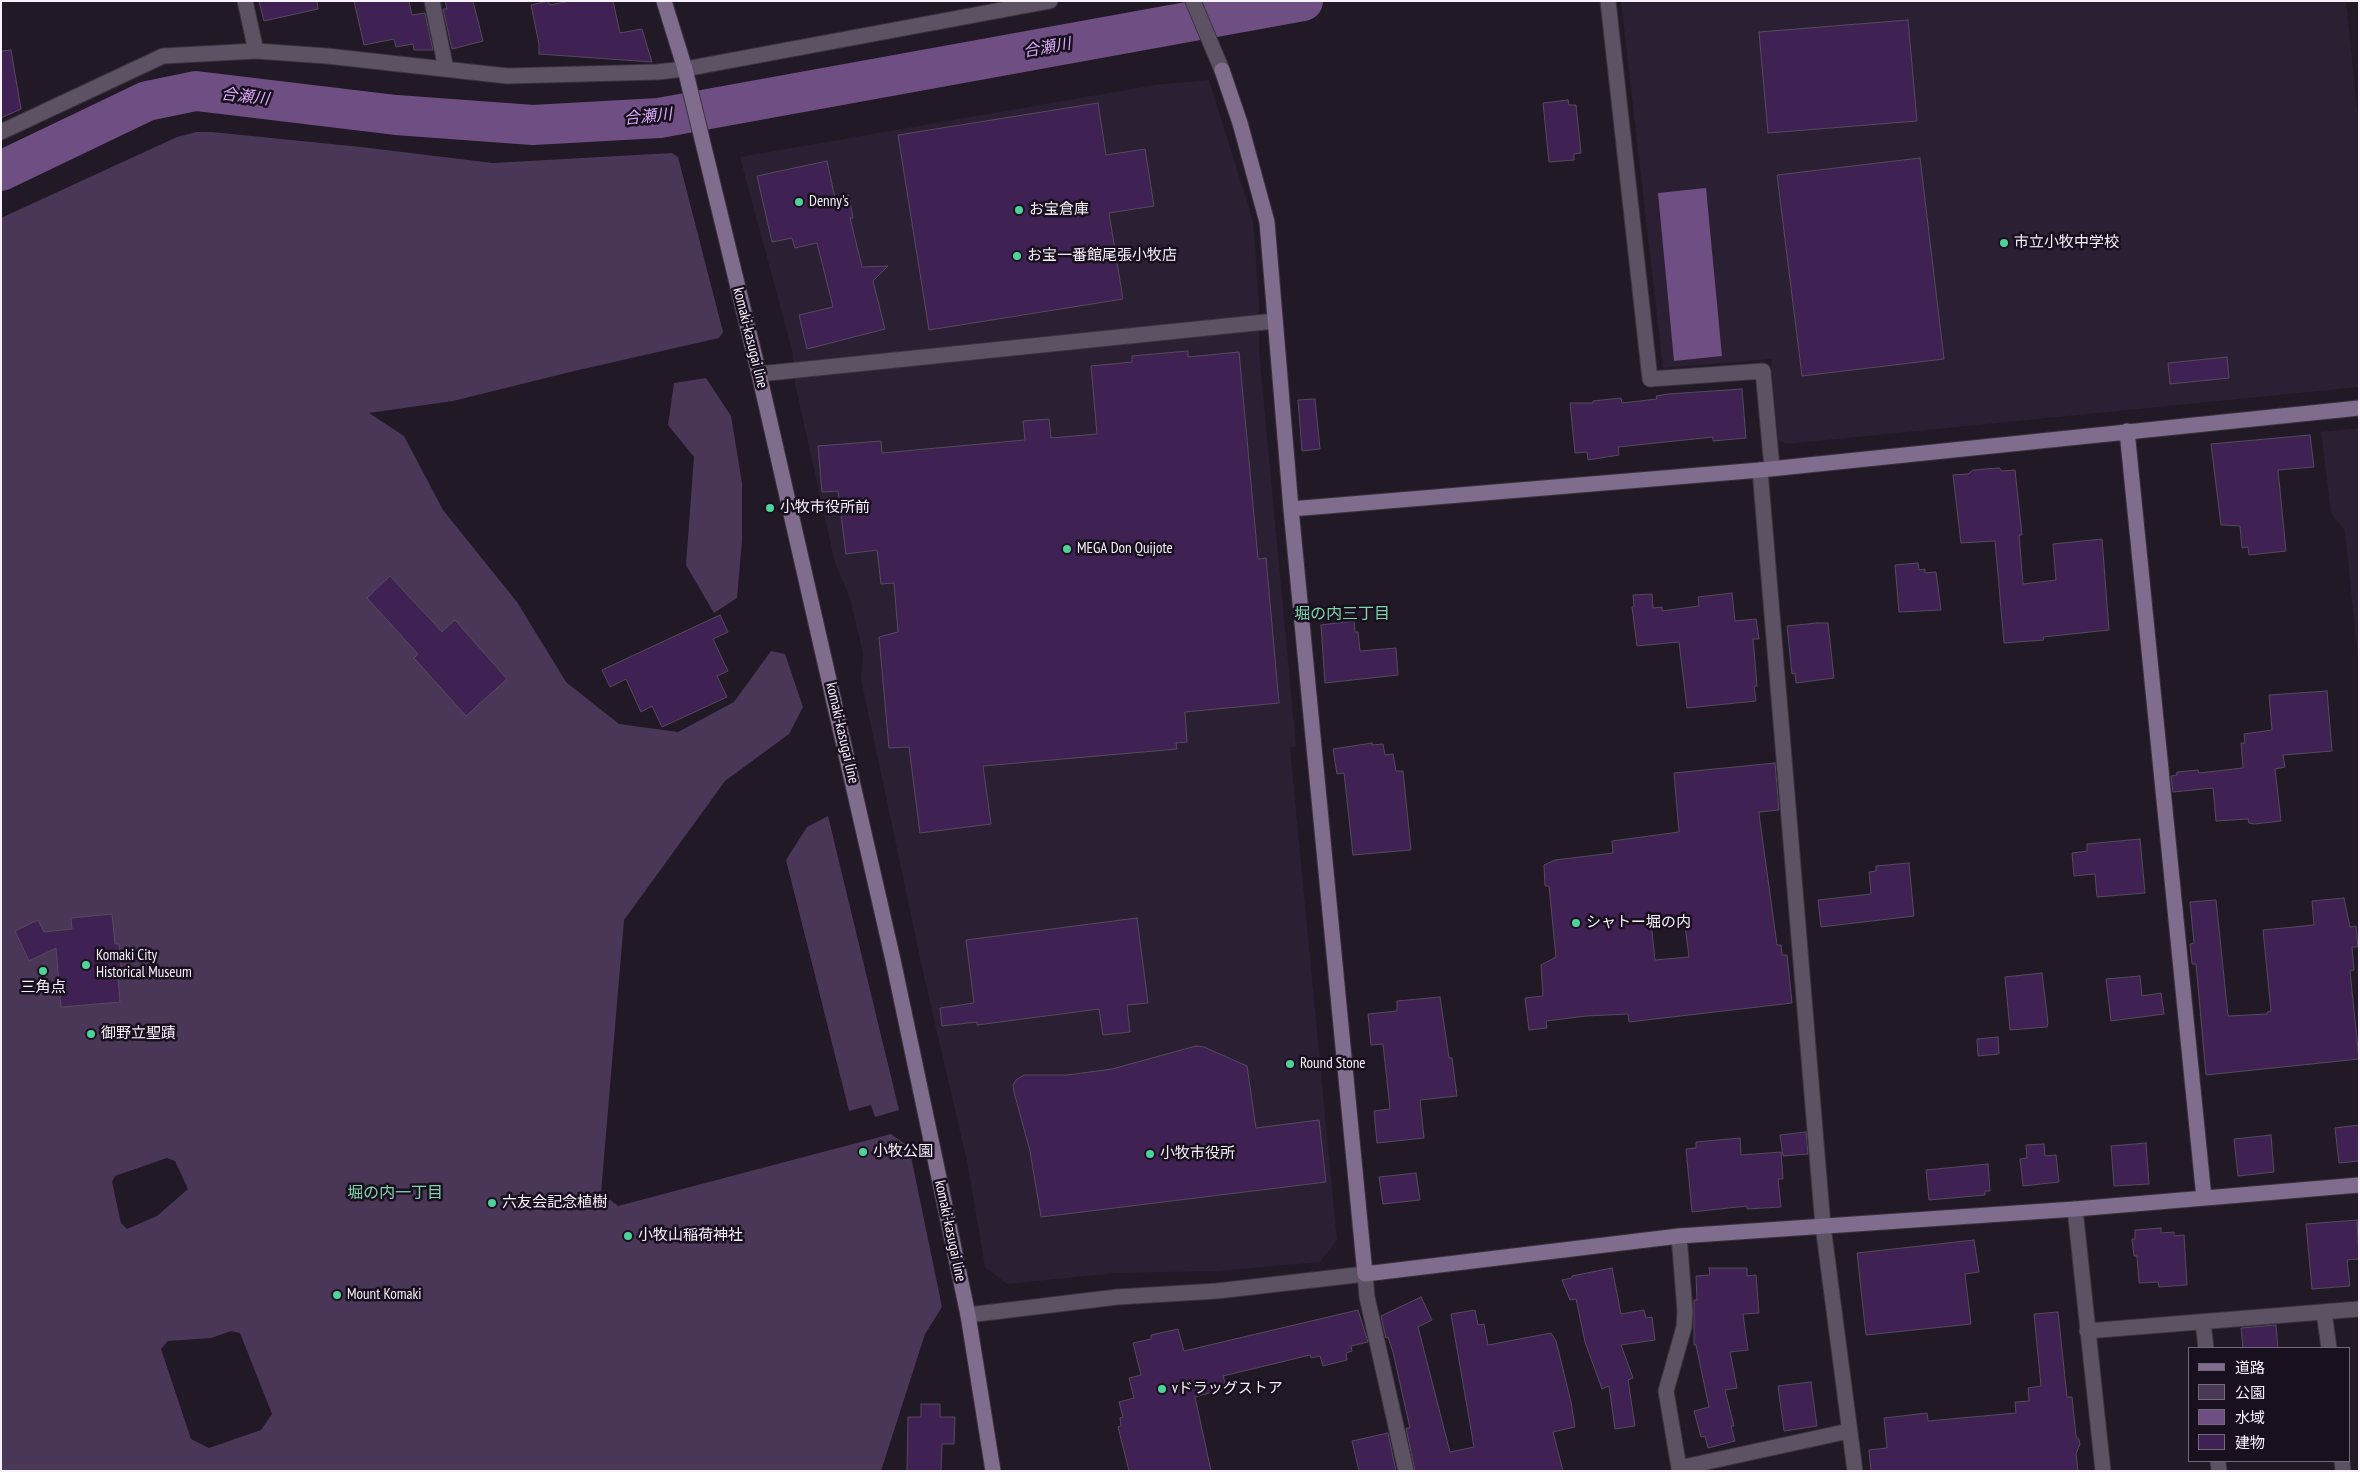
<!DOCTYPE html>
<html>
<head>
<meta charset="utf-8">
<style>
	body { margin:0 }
	#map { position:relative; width:2360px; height:1472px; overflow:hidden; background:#221927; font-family:"PT Sans Narrow","Noto Sans JP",sans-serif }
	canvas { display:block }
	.frame { position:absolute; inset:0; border:2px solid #f7f1fb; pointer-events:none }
	.legend { position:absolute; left:2188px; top:1347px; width:162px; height:115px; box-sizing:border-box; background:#18101e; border:1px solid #716a76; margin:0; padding:6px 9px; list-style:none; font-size:15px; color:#f7f1fb }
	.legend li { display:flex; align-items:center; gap:10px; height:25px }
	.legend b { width:25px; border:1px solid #716a76 }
</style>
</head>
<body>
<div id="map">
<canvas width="2360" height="1472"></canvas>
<div class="frame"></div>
<ul class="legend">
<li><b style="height:6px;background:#806c8c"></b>道路</li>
<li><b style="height:14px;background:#4a3656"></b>公園</li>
<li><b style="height:14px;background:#6f4e84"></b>水域</li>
<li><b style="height:14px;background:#402153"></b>建物</li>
</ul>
</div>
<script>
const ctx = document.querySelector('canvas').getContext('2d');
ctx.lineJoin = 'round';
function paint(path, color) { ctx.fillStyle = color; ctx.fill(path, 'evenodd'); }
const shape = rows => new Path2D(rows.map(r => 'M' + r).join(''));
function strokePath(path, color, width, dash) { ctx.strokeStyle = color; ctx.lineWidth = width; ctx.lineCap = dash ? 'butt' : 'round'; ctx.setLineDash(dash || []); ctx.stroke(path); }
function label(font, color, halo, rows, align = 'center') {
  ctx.font = font + ' "PT Sans Narrow","Noto Sans JP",sans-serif'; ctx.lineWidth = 5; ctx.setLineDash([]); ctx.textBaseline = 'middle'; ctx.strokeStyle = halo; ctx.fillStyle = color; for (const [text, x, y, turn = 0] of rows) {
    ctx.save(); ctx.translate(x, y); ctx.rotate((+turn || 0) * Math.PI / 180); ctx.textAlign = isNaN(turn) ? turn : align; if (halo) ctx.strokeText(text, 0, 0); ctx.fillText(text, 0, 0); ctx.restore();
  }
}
paint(shape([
	[1621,1,2346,1,2359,127,2359,387,1786,444,1778,440,1771,359,1663,368],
	[1209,80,1253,221,1259,302,1259,351,1296,746,1290,748,1337,1240,1320,1262,1218,1271,1116,1273,1007,1284,985,1267,968,1166,923,972,861,679,863,653,850,598,835,563,795,384,792,350,740,157,1155,85],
	[2359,428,2359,668,2345,531,2331,513,2321,432]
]), '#2b1f33');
paint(shape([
	[196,132,212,132,361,147,493,163,672,153,678,157,723,332,719,338,570,372,453,401,369,413,404,436,443,510,517,602,566,682,619,724,678,732,734,702,771,651,785,654,803,707,789,734,725,781,624,920,601,1193,618,1206,891,1134,909,1147,942,1307,925,1334,881,1471,1,1471,1,218,177,137],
	[167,1158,175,1161,188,1189,157,1216,127,1229,121,1223,112,1182,115,1176],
	[231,1331,240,1333,272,1414,261,1430,209,1448,191,1439,161,1349,168,1341,211,1338],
	[706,378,731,416,742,483,742,541,737,598,714,613,686,565,694,457,668,425,674,383],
	[828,816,899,1110,875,1117,871,1105,849,1111,786,860,807,827]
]), '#4a3656');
paint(shape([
	[1706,188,1722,356,1674,361,1658,193]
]), '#6f4e84');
strokePath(shape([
	[1238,1,1242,12]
]), '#6f4e84', 7);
strokePath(shape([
	[1,171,147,101,196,91,396,115,533,125,659,118,1303,1]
]), '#6f4e84', 40);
const building = shape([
	[259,1,317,1,318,9,264,21,259,1],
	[354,1,409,1,412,15,425,13,433,50,414,50,413,44,396,47,394,39,364,45,354,1],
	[445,1,473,1,483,41,452,49,443,9,447,9,445,1],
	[548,1,550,5,570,1,613,1,620,33,642,29,652,62,539,54,539,44,531,5,548,1],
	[1908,20,1917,121,1768,133,1759,32,1908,20],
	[11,50,21,109,1,118,1,51,11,50],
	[1568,100,1569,105,1576,105,1581,153,1574,154,1574,160,1549,162,1543,103,1568,100],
	[1098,103,1106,155,1145,149,1154,206,1109,213,1123,299,929,330,898,135,1098,103],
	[1920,158,1944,359,1802,376,1777,175,1920,158],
	[827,161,835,198,849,195,853,218,850,218,862,267,888,266,873,281,885,329,807,349,799,315,833,307,817,243,795,248,792,238,772,242,757,176,827,161],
	[1188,351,1188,357,1239,352,1258,559,1266,558,1279,703,1185,712,1187,742,1176,743,1177,749,983,766,991,824,920,833,909,747,889,748,879,637,898,632,894,583,881,584,877,550,846,554,838,491,822,492,818,446,881,441,882,453,1025,440,1023,421,1049,419,1051,438,1097,434,1091,366,1132,362,1132,356,1188,351],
	[2227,357,2229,378,2170,384,2168,363,2227,357],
	[1742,389,1746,438,1713,441,1713,437,1618,447,1619,455,1588,460,1587,452,1575,453,1570,403,1593,403,1593,401,1621,398,1622,403,1657,399,1656,396,1668,394,1742,389],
	[1315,399,1320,449,1302,451,1298,400,1315,399],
	[2310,435,2314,467,2278,470,2286,551,2249,555,2248,547,2242,548,2240,526,2221,525,2211,444,2310,435],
	[1999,468,2002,471,2015,470,2022,535,2019,535,2023,584,2056,580,2053,544,2102,539,2109,630,2043,637,2044,640,2004,643,1995,541,1961,543,1953,475,1968,474,1973,470,1999,468],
	[1918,563,1919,570,1925,569,1925,573,1936,572,1941,610,1899,612,1895,565,1918,563],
	[390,576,442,632,455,620,507,679,466,716,414,658,418,654,367,598,390,576],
	[1732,593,1735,621,1756,619,1759,639,1753,639,1757,686,1754,686,1756,701,1687,708,1679,642,1637,646,1632,607,1634,606,1633,595,1652,594,1653,608,1662,607,1662,611,1699,606,1698,597,1732,593],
	[720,615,728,632,713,639,728,671,717,676,727,697,662,727,652,706,641,712,626,679,610,687,602,670,720,615],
	[1354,621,1355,632,1358,632,1360,651,1396,648,1398,675,1325,683,1321,625,1354,621],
	[1817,623,1828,623,1834,678,1796,683,1795,673,1792,674,1787,626,1817,623],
	[2327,691,2332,751,2283,755,2285,767,2275,769,2281,821,2254,824,2249,823,2248,819,2216,821,2213,788,2173,792,2171,776,2177,775,2177,772,2198,770,2199,773,2243,768,2241,743,2245,743,2244,734,2272,730,2269,695,2327,691],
	[1372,743,1372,745,1383,744,1385,755,1393,754,1396,771,1403,771,1411,850,1353,855,1344,773,1337,774,1333,749,1372,743],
	[1775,763,1779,810,1759,812,1759,814,1777,945,1781,945,1782,955,1787,955,1792,1003,1629,1022,1628,1014,1586,1016,1546,1021,1547,1028,1529,1030,1525,998,1543,996,1541,965,1556,957,1549,886,1545,886,1544,865,1555,860,1613,853,1612,841,1679,832,1674,773,1775,763],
	[1684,918,1689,957,1655,960,1651,922,1684,918],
	[2140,839,2145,893,2097,897,2095,874,2074,876,2072,853,2087,851,2087,844,2140,839],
	[1909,863,1914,916,1821,927,1818,900,1871,894,1869,872,1876,871,1876,866,1909,863],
	[2344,898,2350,927,2356,926,2358,947,2352,947,2354,970,2350,971,2359,1059,2206,1075,2196,964,2192,964,2190,944,2194,943,2190,902,2216,900,2228,1016,2267,1014,2267,1012,2271,1011,2263,930,2314,925,2312,901,2344,898],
	[112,914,115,944,119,944,122,977,118,977,120,1002,61,1007,56,948,29,961,15,931,38,920,44,932,72,929,71,918,112,914],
	[1137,918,1148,1003,1127,1005,1130,1032,1103,1035,1099,1009,977,1025,977,1022,942,1026,940,1008,974,1003,966,940,1137,918],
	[2042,973,2048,1023,2047,1027,2010,1030,2005,977,2042,973],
	[2140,976,2142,996,2161,993,2164,1014,2111,1021,2106,979,2140,976],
	[1440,997,1449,1058,1452,1058,1457,1096,1420,1100,1424,1138,1377,1143,1374,1111,1390,1109,1383,1044,1371,1045,1368,1014,1397,1011,1397,1001,1440,997],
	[1998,1037,1999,1054,1978,1056,1977,1039,1998,1037],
	[1196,1046,1204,1047,1247,1066,1256,1128,1319,1120,1326,1182,1041,1217,1030,1151,1014,1092,1013,1085,1016,1080,1024,1075,1068,1075,1112,1069,1196,1046],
	[2359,1125,2359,1161,2339,1163,2335,1128,2359,1125],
	[1806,1132,1808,1154,1783,1156,1780,1135,1806,1132],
	[2271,1135,2274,1172,2238,1176,2234,1139,2271,1135],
	[1740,1138,1741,1155,1781,1152,1783,1179,1778,1179,1781,1207,1747,1209,1747,1206,1692,1212,1686,1149,1696,1148,1696,1142,1740,1138],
	[2146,1143,2149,1184,2114,1186,2111,1146,2146,1143],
	[2044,1144,2045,1156,2056,1155,2059,1182,2023,1186,2020,1159,2027,1158,2026,1145,2044,1144],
	[1988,1164,1990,1191,1985,1191,1985,1195,1929,1200,1926,1170,1988,1164],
	[1416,1173,1420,1200,1383,1204,1379,1177,1416,1173],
	[2357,1220,2359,1259,2347,1260,2350,1286,2312,1289,2306,1224,2357,1220],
	[2161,1228,2161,1233,2174,1232,2174,1236,2184,1235,2187,1285,2159,1287,2158,1282,2139,1283,2137,1256,2134,1256,2132,1239,2135,1239,2135,1230,2161,1228],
	[1974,1240,1979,1272,1965,1274,1971,1324,1866,1335,1857,1253,1974,1240],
	[1612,1268,1621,1314,1644,1310,1646,1318,1652,1317,1655,1340,1621,1345,1633,1378,1628,1380,1635,1426,1615,1429,1609,1386,1602,1389,1585,1342,1576,1299,1570,1300,1562,1280,1572,1278,1572,1276,1612,1268],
	[1709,1268,1747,1268,1747,1276,1756,1275,1759,1313,1743,1314,1748,1350,1730,1352,1737,1388,1725,1390,1734,1426,1731,1426,1735,1441,1708,1448,1705,1436,1701,1437,1694,1411,1709,1407,1696,1345,1694,1345,1694,1300,1697,1300,1696,1276,1710,1275,1709,1268],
	[1421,1297,1432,1320,1418,1327,1450,1452,1474,1447,1451,1314,1475,1310,1478,1325,1484,1324,1488,1345,1551,1333,1556,1341,1571,1402,1575,1427,1553,1432,1563,1471,1415,1471,1406,1428,1410,1428,1393,1352,1388,1337,1386,1338,1381,1316,1421,1297],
	[1358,1310,1368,1342,1351,1346,1352,1351,1346,1353,1347,1360,1323,1366,1320,1356,1311,1358,1310,1355,1277,1363,1223,1376,1227,1388,1195,1397,1211,1471,1129,1471,1118,1427,1121,1426,1120,1418,1123,1417,1119,1402,1134,1398,1129,1378,1141,1375,1133,1343,1151,1339,1151,1335,1178,1329,1184,1351,1358,1310],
	[2058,1312,2067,1397,2072,1397,2076,1436,2079,1440,2080,1444,2076,1454,2078,1471,1871,1471,1869,1450,1887,1448,1884,1418,1927,1413,1928,1421,2016,1413,2015,1402,2029,1401,2028,1388,2041,1386,2034,1314,2058,1312],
	[2276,1325,2278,1348,2243,1348,2241,1328,2276,1325],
	[1811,1382,1817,1426,1784,1431,1778,1386,1811,1382],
	[921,1404,940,1404,940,1417,955,1417,954,1444,942,1444,941,1471,907,1471,908,1417,921,1417,921,1404],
	[1388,1433,1396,1471,1359,1471,1352,1441,1388,1433]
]);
paint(building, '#402153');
strokePath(building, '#554b5c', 1);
const street = shape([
	[245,1,256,51],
	[432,1,446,69],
	[1193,1,1222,70],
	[1608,1,1650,379,1763,371,1772,468],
	[1,132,163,56,256,51,327,56,507,76,657,72,685,69,1050,1],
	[759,374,1275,321],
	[1760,470,1823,1226,1855,1471],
	[2075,1209,2103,1471],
	[1679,1236,1685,1311,1684,1327,1666,1391,1679,1468,1849,1431],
	[2324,1312,2329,1348],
	[968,1315,1117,1297,1217,1291,1365,1274,1367,1297,1406,1471],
	[2203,1323,2206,1348],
	[2087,1331,2359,1309],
	[2218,1461,2219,1471],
	[2342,1461,2343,1471]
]);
const secondary = shape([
	[664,1,685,69,759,374,893,960,968,1315,993,1471],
	[1222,70,1240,123,1267,222,1291,509,1365,1274,1679,1236,2075,1209,2359,1185],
	[2127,431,2204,1198],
	[1291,509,1760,470,2359,408]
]);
strokePath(street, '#3a333f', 17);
strokePath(secondary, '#3a333f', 17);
strokePath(street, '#5d5264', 15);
strokePath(secondary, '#806c8c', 15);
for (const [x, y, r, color] of [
	[799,202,5,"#4dd39a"],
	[1019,210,5,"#4dd39a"],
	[2004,243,5,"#4dd39a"],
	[1017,256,5,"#4dd39a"],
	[770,508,5,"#4dd39a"],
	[1067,549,5,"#4dd39a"],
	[1576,923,5,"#4dd39a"],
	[86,965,5,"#4dd39a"],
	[43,971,5,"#4dd39a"],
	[91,1034,5,"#4dd39a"],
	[1290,1064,5,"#4dd39a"],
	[863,1152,5,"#4dd39a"],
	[1150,1154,5,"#4dd39a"],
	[492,1203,5,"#4dd39a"],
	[628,1236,5,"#4dd39a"],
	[337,1295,5,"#4dd39a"],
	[1162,1389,5,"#4dd39a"]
]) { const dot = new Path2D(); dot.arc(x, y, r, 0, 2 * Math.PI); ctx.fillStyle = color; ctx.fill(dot); strokePath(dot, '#18101e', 2); }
label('15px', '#f7f1fb', '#18101e', [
	["Denny's",809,202],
	["お宝倉庫",1029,210],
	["市立小牧中学校",2014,243],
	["お宝一番館尾張小牧店",1027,256],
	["小牧市役所前",780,508],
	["MEGA Don Quijote",1077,549],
	["シャトー堀の内",1586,923],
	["Komaki City",96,956],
	["Historical Museum",96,973],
	["三角点",43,988,"center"],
	["御野立聖蹟",101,1034],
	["Round Stone",1300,1064],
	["小牧公園",873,1152],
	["小牧市役所",1160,1154],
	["六友会記念植樹",502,1203],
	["小牧山稲荷神社",638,1236],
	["Mount Komaki",347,1295],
	["vドラッグストア",1172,1389]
], 'left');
label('15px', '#f7f1fb', '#18101e', [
	["komaki-kasugai line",750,338,76],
	["komaki-kasugai line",842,733,77],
	["komaki-kasugai line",950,1231,78]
]);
label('italic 16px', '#dcabfc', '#18101e', [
	["合瀬川",1047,48,-10],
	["合瀬川",245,97,7],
	["合瀬川",648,117,-6]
]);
label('16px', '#82d4ac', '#18101e', [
	["堀の内三丁目",1342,614],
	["堀の内一丁目",395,1193]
]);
</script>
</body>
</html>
